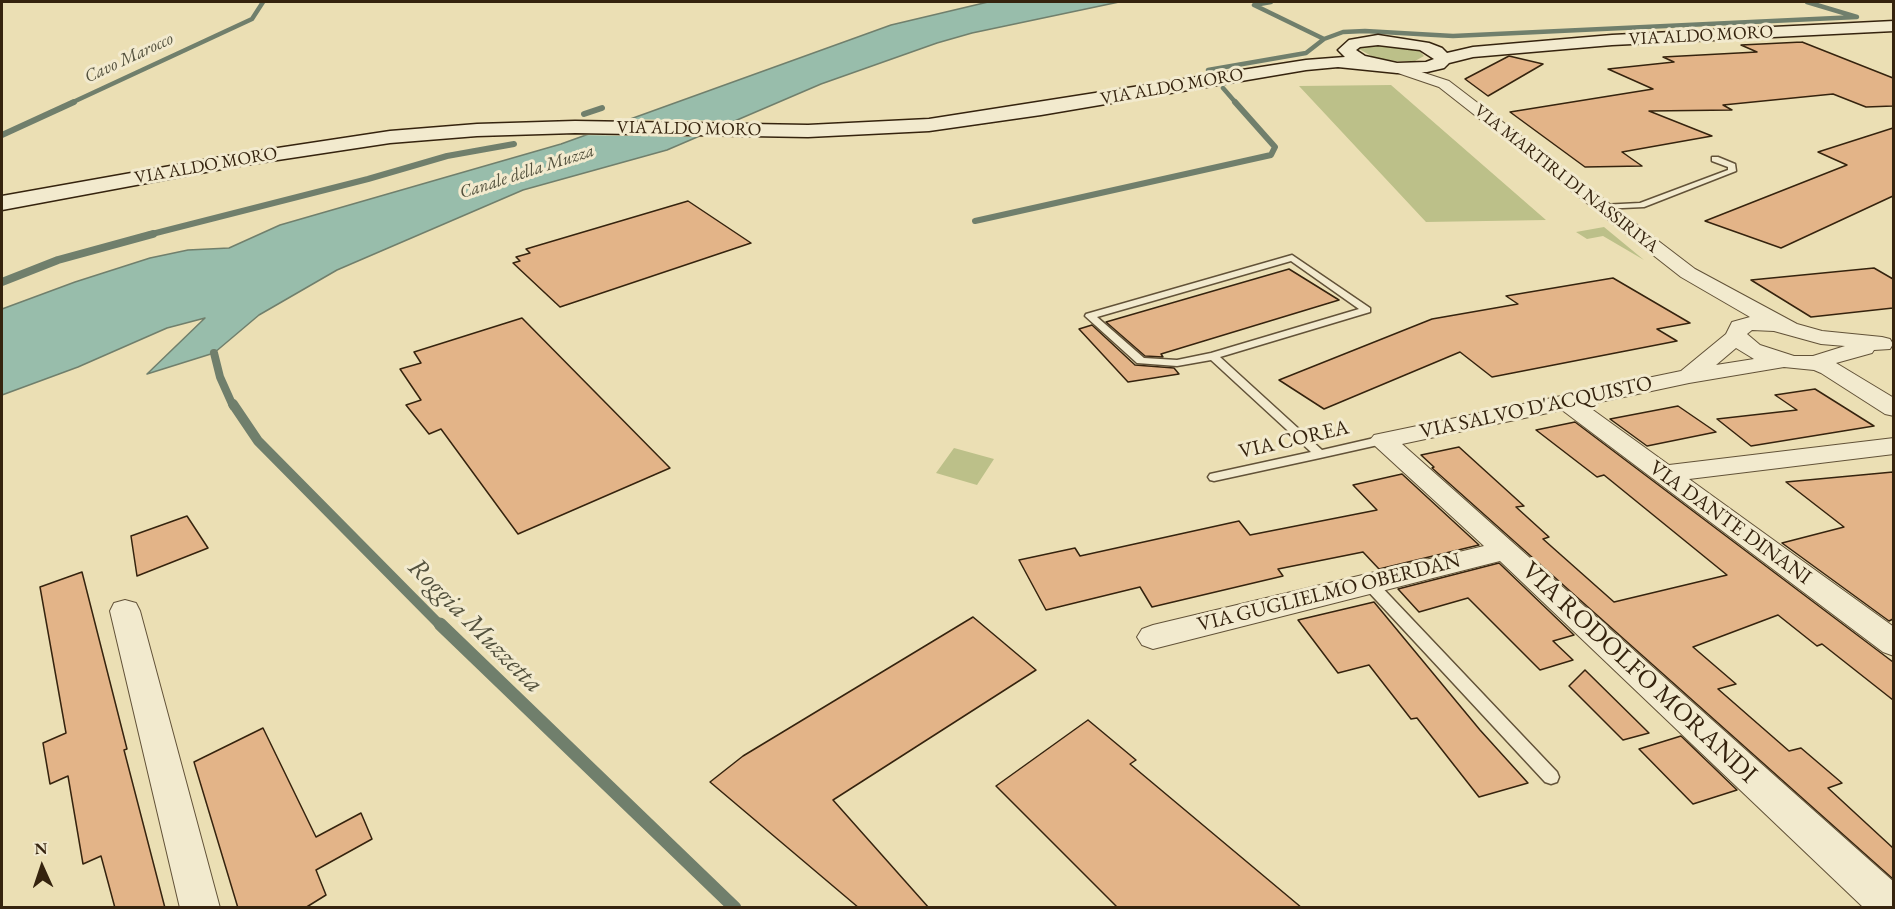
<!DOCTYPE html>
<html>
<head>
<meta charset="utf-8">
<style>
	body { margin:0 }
	#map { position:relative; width:1895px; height:909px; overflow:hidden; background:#ebdfb4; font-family:"EB Garamond",serif }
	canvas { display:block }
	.frame { position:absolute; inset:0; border:3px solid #35230e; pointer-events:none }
	.north { position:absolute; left:12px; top:837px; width:60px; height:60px; -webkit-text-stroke:4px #f2eace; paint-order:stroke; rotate:357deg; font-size:16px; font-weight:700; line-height:24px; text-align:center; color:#35230e }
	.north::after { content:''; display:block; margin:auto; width:21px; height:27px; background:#35230e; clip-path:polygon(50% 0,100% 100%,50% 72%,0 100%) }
</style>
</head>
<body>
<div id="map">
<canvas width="1895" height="909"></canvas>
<div class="frame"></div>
<div class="north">N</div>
</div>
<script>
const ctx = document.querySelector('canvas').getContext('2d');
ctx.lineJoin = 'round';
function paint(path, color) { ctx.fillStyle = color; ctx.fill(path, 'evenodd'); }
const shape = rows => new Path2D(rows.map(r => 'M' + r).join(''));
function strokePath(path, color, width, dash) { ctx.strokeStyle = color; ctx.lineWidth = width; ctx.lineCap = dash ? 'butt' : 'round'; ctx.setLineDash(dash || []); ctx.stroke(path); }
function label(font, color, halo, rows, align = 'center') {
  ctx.font = font + ' "EB Garamond",serif'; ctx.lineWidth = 6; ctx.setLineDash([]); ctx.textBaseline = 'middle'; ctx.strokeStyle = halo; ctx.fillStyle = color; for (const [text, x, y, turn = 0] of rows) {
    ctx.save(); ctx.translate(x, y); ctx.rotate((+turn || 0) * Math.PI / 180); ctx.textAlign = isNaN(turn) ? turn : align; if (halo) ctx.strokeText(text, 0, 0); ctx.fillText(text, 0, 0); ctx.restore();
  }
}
paint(shape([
	[1373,43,1412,47,1419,50,1424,56,1415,61,1396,61,1375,58,1359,49,1361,47],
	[1391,85,1546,220,1426,222,1299,86],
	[1604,227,1644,260,1603,236,1587,239,1576,232],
	[954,448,994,459,977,485,936,473]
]), '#bcc089');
const water = shape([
	[988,2,1119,2,972,33,937,43,821,84,667,150,523,190,337,270,259,315,214,353,147,374,205,318,167,328,78,367,2,395,2,309,75,282,150,258,188,250,229,248,280,225,561,144,891,25,988,2]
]);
paint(water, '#98bdab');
strokePath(water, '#707f6c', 1.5);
paint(shape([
	[620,119,739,121,703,137,576,135]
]), '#ebdfb4');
strokePath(shape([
	[1324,39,1343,32,1365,31,1453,36,1857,17,1807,2],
	[1208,70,1306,53,1324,39,1254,5,1271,2],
	[1223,88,1236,103],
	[71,103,252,19,263,2]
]), '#707f6c', 4.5);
strokePath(shape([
	[584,114,602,108],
	[2,135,74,102],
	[975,221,1271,155,1275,147,1235,102],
	[148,235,368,179,447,156,514,144]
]), '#707f6c', 6);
strokePath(shape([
	[2,282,58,260,153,234],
	[214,353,220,377,233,406]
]), '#707f6c', 8);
strokePath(shape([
	[233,404,258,441,441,626]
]), '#707f6c', 10);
strokePath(shape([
	[440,624,735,908]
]), '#707f6c', 13);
const building = shape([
	[1802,42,1893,78,1893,106,1866,107,1833,94,1723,105,1732,110,1649,111,1712,136,1622,152,1642,166,1585,167,1510,112,1653,89,1608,69,1674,62,1663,57,1757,52,1741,45,1802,42],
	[1509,56,1543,64,1488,96,1465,79,1509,56],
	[1893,128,1893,196,1781,248,1705,221,1847,165,1818,152,1893,128],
	[688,201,751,243,560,307,513,263,520,261,516,257,530,253,526,249,688,201],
	[1874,268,1893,279,1893,308,1811,317,1751,280,1874,268],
	[1289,269,1339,300,1161,354,1163,357,1145,356,1106,322,1289,269],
	[1613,278,1690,323,1657,329,1677,341,1492,377,1460,352,1324,409,1279,380,1432,319,1518,304,1506,296,1613,278],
	[522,318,670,468,518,534,441,429,429,434,406,405,421,400,400,369,421,363,414,352,522,318],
	[1092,325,1135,365,1174,368,1179,374,1128,382,1079,329,1092,325],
	[1815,389,1874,426,1751,446,1717,419,1797,410,1775,395,1815,389],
	[1678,406,1716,432,1647,446,1610,419,1678,406],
	[1575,422,1893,662,1893,700,1822,644,1817,646,1778,615,1693,647,1736,684,1718,689,1789,751,1801,748,1842,783,1828,788,1893,848,1893,879,1432,468,1434,467,1421,455,1459,447,1524,506,1516,507,1549,537,1543,539,1614,602,1727,575,1604,475,1597,477,1536,430,1575,422],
	[1893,472,1893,619,1889,621,1782,543,1844,527,1786,482,1893,472],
	[1402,474,1479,545,1379,569,1363,552,1278,569,1283,576,1152,607,1140,587,1046,610,1019,560,1075,548,1080,556,1239,521,1250,535,1377,510,1353,485,1402,474],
	[187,516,208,548,137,576,131,536,187,516],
	[1499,563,1574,635,1553,641,1573,660,1540,670,1468,598,1419,612,1398,589,1499,563],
	[82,572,127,749,124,750,165,908,115,908,101,856,83,864,68,776,50,784,43,743,66,733,40,587,82,572],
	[1374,602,1480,730,1528,783,1479,797,1417,718,1411,719,1369,665,1338,673,1298,620,1374,602],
	[973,617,1036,670,833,800,929,908,859,908,710,782,743,756,973,617],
	[1585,670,1649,733,1623,740,1569,686,1585,670],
	[1088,720,1136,760,1130,764,1302,908,1118,908,996,786,1088,720],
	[263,728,316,837,361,813,372,839,316,870,326,895,305,908,238,908,194,762,263,728],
	[1681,736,1737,790,1693,804,1639,749,1681,736]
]);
paint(building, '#e3b488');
strokePath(building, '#35230e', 1.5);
const lane = shape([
	[1712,157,1718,157,1735,164,1736,171,1644,207,1601,209,1597,207,1601,205,1640,203,1728,170,1728,167,1712,161,1712,157],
	[1292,255,1370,308,1370,312,1220,357,1322,450,1383,436,1389,440,1387,443,1320,458,1214,481,1210,480,1208,477,1210,474,1311,452,1211,360,1177,366,1137,363,1085,316,1086,314,1292,255],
	[1291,261,1359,309,1211,353,1177,360,1144,358,1097,317,1291,261],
	[1369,578,1374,579,1557,772,1559,777,1557,782,1551,784,1545,782,1364,587,1362,583,1364,579,1369,578]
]);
const street = shape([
	[1397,64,1449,81,1695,269,1797,324,1822,331,1882,337,1890,339,1893,344,1890,349,1874,350,1872,353,1836,363,1894,398,1894,416,1885,414,1821,373,1814,370,1784,367,1689,383,1586,405,1669,465,1894,438,1894,454,1689,479,1894,627,1894,656,1883,652,1562,410,1402,444,1894,882,1894,908,1864,908,1500,561,1153,649,1142,645,1137,637,1142,629,1153,625,1484,546,1374,445,1370,440,1374,435,1681,371,1726,334,1732,322,1750,317,1681,277,1439,87,1392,71,1390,68,1397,64],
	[1752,330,1774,331,1821,344,1845,346,1813,356,1794,356,1760,345,1747,334,1752,330],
	[1736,348,1754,359,1716,365,1736,348],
	[125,600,136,603,140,611,220,908,180,908,110,611,114,603,125,600]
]);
const secondary = shape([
	[1894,21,1894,31,1612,45,1473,57,1449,63,1444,68,1427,72,1397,73,1338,67,1306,70,1041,115,929,131,808,137,575,133,477,136,390,143,238,166,2,210,2,196,238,154,390,131,477,124,575,121,808,125,929,119,1306,60,1345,57,1338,50,1349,40,1378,35,1429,43,1442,48,1447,53,1473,47,1612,35,1894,21],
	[1378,45,1420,50,1434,59,1426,62,1397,63,1365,56,1356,50,1360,47,1378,45]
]);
strokePath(lane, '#625238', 3);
strokePath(street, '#625238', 2);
strokePath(secondary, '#35230e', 3);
paint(lane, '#f2eace');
paint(street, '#f2eace');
paint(secondary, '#f2eace');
label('18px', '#35230e', '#f2eace', [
	["VIA ALDO MORO",1701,36,-3],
	["VIA ALDO MORO",1172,87,-10],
	["VIA ALDO MORO",689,129,1],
	["VIA ALDO MORO",206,166,-10],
	["VIA MARTIRI DI NASSIRIYA",1566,179,38]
]);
label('italic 18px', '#53513d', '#f2eace', [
	["Cavo Marocco",129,58,-25],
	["Canale della Muzza",527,172,-18]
]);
label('21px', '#35230e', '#f2eace', [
	["VIA SALVO D'ACQUISTO",1536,408,-12],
	["VIA COREA",1294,440,-13],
	["VIA DANTE DINANI",1730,523,36],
	["VIA GUGLIELMO OBERDAN",1329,593,-14]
]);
label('26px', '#35230e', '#f2eace', [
	["VIA RODOLFO MORANDI",1639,673,43]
]);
label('italic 27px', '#53513d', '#f2eace', [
	["Roggia Muzzetta",475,626,45]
]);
</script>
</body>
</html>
